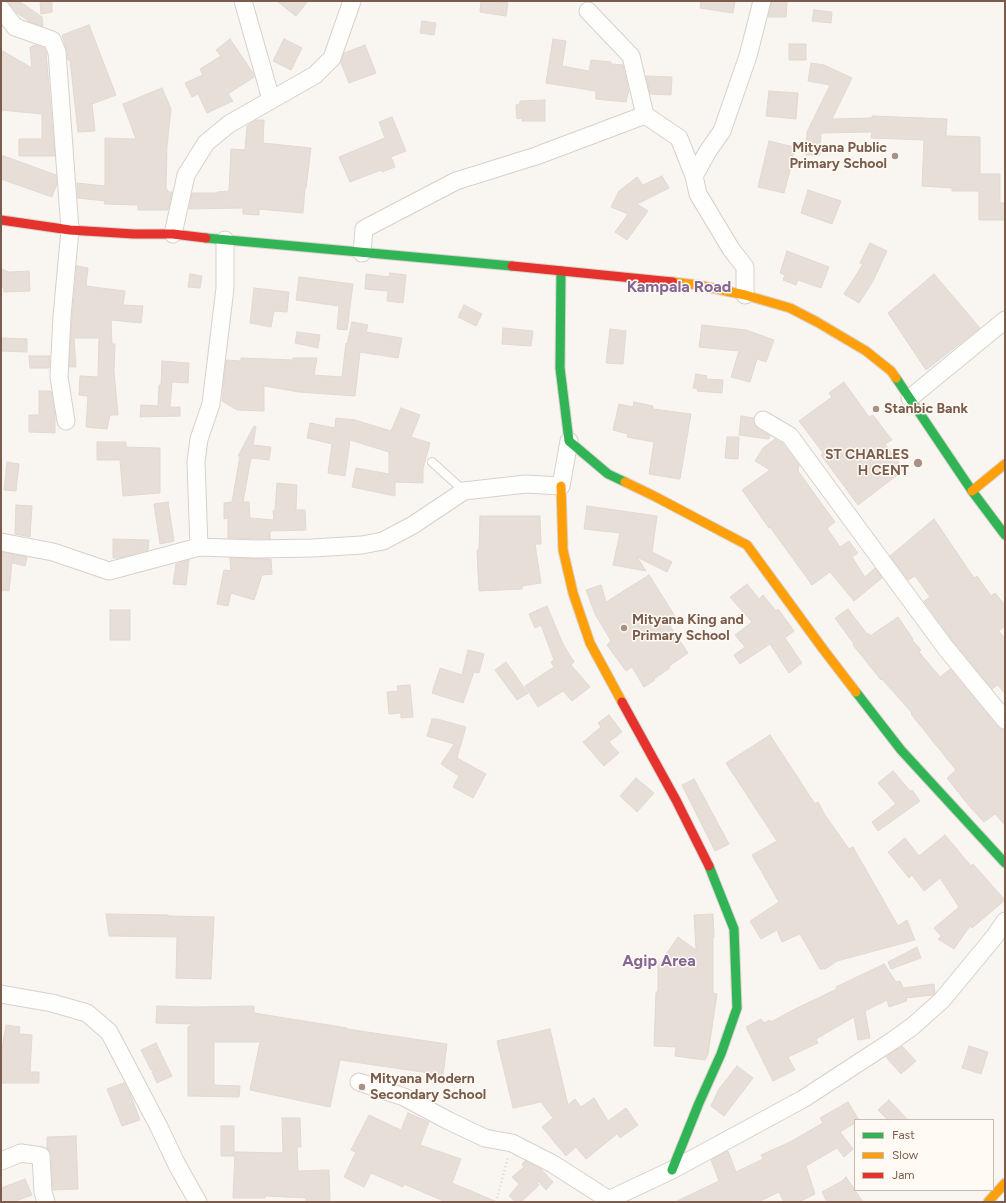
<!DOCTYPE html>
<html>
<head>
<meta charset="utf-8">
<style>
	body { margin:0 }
	#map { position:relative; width:1006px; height:1203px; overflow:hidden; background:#f9f5f0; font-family:Figtree,sans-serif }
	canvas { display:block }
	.frame { position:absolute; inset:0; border:2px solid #7a5c4d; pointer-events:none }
	.legend { position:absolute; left:854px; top:1119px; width:140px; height:72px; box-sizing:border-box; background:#fffaf3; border:1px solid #cabbb1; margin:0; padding:5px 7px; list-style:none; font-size:12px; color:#7a5c4d }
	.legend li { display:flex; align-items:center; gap:8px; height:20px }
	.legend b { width:20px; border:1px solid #cabbb1 }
</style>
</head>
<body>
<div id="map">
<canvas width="1006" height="1203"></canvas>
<div class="frame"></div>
<ul class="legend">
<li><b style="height:5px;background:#30b455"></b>Fast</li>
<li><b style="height:5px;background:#ff9f0a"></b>Slow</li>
<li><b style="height:5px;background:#e5322d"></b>Jam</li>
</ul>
</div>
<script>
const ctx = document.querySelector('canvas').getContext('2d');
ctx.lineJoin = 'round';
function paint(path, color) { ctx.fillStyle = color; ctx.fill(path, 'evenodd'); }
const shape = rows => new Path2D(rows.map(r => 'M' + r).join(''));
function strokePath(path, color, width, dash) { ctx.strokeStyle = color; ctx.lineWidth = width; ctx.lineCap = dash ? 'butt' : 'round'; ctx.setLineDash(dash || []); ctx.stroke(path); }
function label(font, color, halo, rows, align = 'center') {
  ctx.font = font + ' Figtree,sans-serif'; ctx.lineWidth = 3; ctx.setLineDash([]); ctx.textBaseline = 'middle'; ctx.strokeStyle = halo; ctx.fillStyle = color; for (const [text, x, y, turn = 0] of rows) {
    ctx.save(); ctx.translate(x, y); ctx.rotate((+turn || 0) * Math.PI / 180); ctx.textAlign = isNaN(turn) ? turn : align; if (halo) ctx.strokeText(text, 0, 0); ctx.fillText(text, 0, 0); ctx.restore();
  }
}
const building = shape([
	[7,1,19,1,42,17,43,26,30,22,17,13,7,1],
	[40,1,52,1,52,12,41,14,40,1],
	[277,1,308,1,296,16,277,1],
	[481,1,493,1,508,3,506,16,480,12,481,1],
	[701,1,735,1,733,13,700,8,701,1],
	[772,1,787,1,786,17,768,17,772,1],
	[814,10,832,12,831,23,812,21,814,10],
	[422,21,436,23,434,35,420,33,422,21],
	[89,25,116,95,92,104,95,131,78,132,70,60,68,60,67,51,62,35,89,25],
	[230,39,253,73,254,77,228,94,233,101,207,113,198,94,192,97,185,83,203,75,200,69,221,56,216,50,230,39],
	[284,39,302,48,291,70,273,61,284,39],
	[553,39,566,41,562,66,589,71,591,60,611,62,611,64,623,65,629,93,628,93,626,102,596,99,596,91,546,83,553,39],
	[789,44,806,44,806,60,789,60,789,44],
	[35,45,44,48,46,52,55,156,19,156,19,139,42,139,42,114,1,110,1,50,32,68,30,47,35,45],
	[365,45,376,73,349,83,341,63,344,53,365,45],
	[811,63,824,65,852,78,832,119,872,118,872,116,947,119,946,136,980,137,980,174,1000,174,1000,203,1005,203,1005,220,979,220,979,191,952,191,952,188,922,186,924,140,871,138,872,132,821,133,820,155,806,155,807,132,830,85,808,81,811,63],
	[646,76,672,77,671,95,650,94,646,76],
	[162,88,171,109,167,146,166,190,168,190,168,192,172,192,168,210,138,210,138,205,104,204,105,201,78,198,77,183,105,186,105,138,136,139,123,104,162,88],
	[769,91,798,93,796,119,766,116,769,91],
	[545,100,545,121,522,121,522,118,517,119,516,105,520,104,520,101,545,100],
	[392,117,406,151,391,157,395,167,382,172,381,170,350,182,339,157,385,138,379,122,392,117],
	[256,120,264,120,263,143,311,148,306,188,305,188,303,213,259,209,259,215,243,214,243,208,189,209,192,193,217,193,217,192,229,191,231,149,245,150,247,126,256,120],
	[769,141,794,147,793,159,784,193,758,187,769,141],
	[1,155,56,175,57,184,52,197,1,179,1,155],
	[662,176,669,188,637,204,648,211,627,240,615,232,628,214,611,207,619,191,637,177,643,185,662,176],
	[808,190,841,201,832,224,801,213,808,190],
	[870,243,887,251,873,281,859,303,844,294,863,264,860,263,870,243],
	[787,251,829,267,821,288,798,280,796,285,783,280,785,275,780,273,787,251],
	[77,266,88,268,86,286,125,291,123,305,143,306,141,323,111,320,112,344,115,344,114,371,118,415,110,415,107,429,86,427,88,396,79,395,80,376,98,377,99,338,74,338,76,367,69,367,72,317,77,266],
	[1,269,9,272,29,271,30,291,4,292,4,288,1,287,1,269],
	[390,273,406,275,403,303,387,301,388,291,365,289,366,274,389,277,390,273],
	[190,274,202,276,200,288,188,287,190,274],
	[934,274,980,328,926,370,888,313,934,274],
	[299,277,353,284,347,330,337,329,339,306,296,300,299,277],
	[254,288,289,292,287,312,274,311,271,327,250,323,254,288],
	[464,305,482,314,476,326,458,317,464,305],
	[352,322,368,325,366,332,402,338,398,358,360,352,355,396,299,392,264,386,264,411,237,410,222,401,226,360,241,361,241,358,293,360,293,358,317,358,314,375,342,377,346,343,347,344,352,322],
	[702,325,746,330,774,340,766,362,757,359,750,382,731,377,739,351,699,347,702,325],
	[503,328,533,331,531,346,502,344,503,328],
	[610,329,626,331,623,364,606,363,610,329],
	[297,332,320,335,318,348,295,343,297,332],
	[1,338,27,339,27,352,1,351,1,338],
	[29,356,50,356,49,368,30,368,29,356],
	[162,361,189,363,188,383,172,382,170,407,180,407,180,416,140,417,141,405,158,406,159,385,161,385,162,361],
	[696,374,707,376,706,379,723,380,722,393,697,391,698,389,693,388,696,374],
	[844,382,869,417,873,415,892,440,885,444,904,470,858,505,821,455,823,453,799,421,832,397,829,393,844,382],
	[39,391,51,391,55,416,55,433,29,432,29,415,39,415,39,391],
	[634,402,653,406,653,409,691,414,680,479,649,474,654,442,627,437,628,434,613,430,619,404,633,407,634,402],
	[401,408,420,415,411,437,430,443,423,469,423,483,395,482,395,496,352,487,356,468,389,474,389,452,350,440,345,476,328,473,332,444,307,438,310,423,335,428,336,418,355,420,391,431,401,408],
	[741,416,754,418,755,425,758,429,770,436,769,439,739,435,741,416],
	[254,426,256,427,253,445,271,447,269,460,251,458,243,502,249,502,250,518,274,520,273,511,275,511,277,483,297,485,296,510,305,510,306,530,270,531,270,539,228,538,228,518,224,519,224,503,232,502,240,456,238,456,254,426],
	[727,437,739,437,738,459,725,458,727,437],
	[775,439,783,444,799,465,798,471,835,522,827,528,840,547,849,541,858,553,852,557,865,577,875,568,882,578,854,601,830,572,812,585,770,527,769,528,742,490,770,470,755,461,763,448,775,439],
	[97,442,126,442,126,447,160,448,160,493,123,496,120,460,97,460,97,442],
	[7,462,19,464,16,491,4,490,7,462],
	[168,502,174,541,160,544,154,504,168,502],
	[16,505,32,506,30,537,15,534,16,505],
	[587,506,657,516,652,552,672,562,667,572,637,557,646,571,613,565,620,533,584,529,587,506],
	[480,516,540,516,541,544,535,544,541,583,522,586,522,589,479,591,477,550,479,550,480,516],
	[934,519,974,578,977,576,991,596,995,593,1005,605,1005,626,999,631,1005,639,1005,694,998,685,992,689,953,641,924,601,930,597,915,576,908,580,890,556,934,519],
	[113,539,149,540,148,550,119,558,113,558,113,539],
	[1,552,13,554,9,591,1,590,1,552],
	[14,555,27,557,25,566,13,563,14,555],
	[230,558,271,559,272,574,262,575,254,600,231,593,228,606,217,604,224,570,231,571,230,558],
	[189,560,186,585,173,584,176,564,189,560],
	[649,575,678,621,670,626,688,653,668,667,670,668,654,679,655,680,644,687,632,667,626,671,607,645,611,641,595,614,586,590,601,585,606,602,649,575],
	[747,584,759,599,763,595,776,611,778,609,794,631,785,638,802,663,789,673,770,644,740,664,734,655,745,647,735,635,752,622,730,597,747,584],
	[547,606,563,644,574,662,571,665,590,687,572,701,563,691,538,707,525,686,554,667,551,662,554,660,541,625,535,628,529,614,547,606],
	[848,609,867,634,868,633,870,636,898,617,913,639,912,640,921,650,919,652,940,677,950,669,997,726,1001,729,1005,730,1005,825,995,814,984,822,969,806,947,778,956,770,911,714,912,713,882,679,881,680,853,645,854,644,835,618,848,609],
	[110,610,130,610,130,640,110,640,110,610],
	[468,650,484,654,479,673,474,672,463,703,432,693,440,668,462,675,468,650],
	[506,662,528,693,517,700,495,670,506,662],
	[410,685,413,717,401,718,401,713,389,714,387,692,398,691,397,686,410,685],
	[609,715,622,732,609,742,619,753,604,766,583,742,601,727,598,723,609,715],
	[432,719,437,719,466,727,457,758,486,774,473,798,453,787,459,776,441,764,454,744,427,736,432,719],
	[770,735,815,804,818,802,825,815,849,849,853,847,898,926,907,920,915,940,837,961,825,969,820,969,800,934,782,942,777,930,761,939,750,921,779,902,752,855,777,841,726,763,770,735],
	[893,771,911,792,912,790,920,801,878,831,872,822,896,804,878,783,893,771],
	[636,778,654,793,637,812,620,796,636,778],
	[694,779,729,844,715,851,682,785,694,779],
	[945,835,971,866,973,864,1005,900,972,928,970,926,954,949,938,939,941,936,934,928,959,907,940,878,924,891,912,875,909,878,888,852,905,838,919,856,945,835],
	[106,914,168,915,168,916,214,917,211,979,176,978,177,937,109,936,106,914],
	[713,914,714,937,713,937,713,993,717,994,708,1054,705,1060,675,1056,676,1047,654,1046,656,992,658,992,658,966,678,937,696,950,694,915,713,914],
	[917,947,921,958,891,969,888,962,917,947],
	[884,964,896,982,900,981,903,988,934,984,935,993,933,995,906,998,907,1001,889,1007,887,1000,865,1011,870,1038,858,1040,854,1017,816,1039,818,1043,788,1057,795,1070,773,1081,746,1027,761,1019,764,1023,770,1020,771,1022,793,1010,837,989,836,987,884,964],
	[157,1006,193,1007,254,1006,254,1013,347,1028,347,1029,447,1044,443,1075,340,1060,330,1107,250,1090,260,1042,214,1042,214,1085,240,1086,239,1097,188,1096,188,1027,193,1024,156,1023,157,1006],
	[6,1025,20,1027,19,1034,32,1035,30,1072,39,1072,39,1083,1,1083,1,1055,6,1025],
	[550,1029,568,1105,575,1099,581,1107,594,1098,608,1121,626,1108,638,1125,620,1138,617,1134,586,1159,576,1147,566,1156,542,1127,553,1118,541,1102,513,1108,497,1041,550,1029],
	[156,1043,172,1076,157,1083,152,1072,156,1070,151,1070,141,1050,156,1043],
	[902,1046,916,1061,901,1074,886,1057,902,1046],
	[969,1046,988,1052,981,1074,962,1068,969,1046],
	[737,1066,753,1078,724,1116,711,1106,719,1089,737,1066],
	[124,1083,130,1093,140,1120,122,1126,107,1089,124,1083],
	[889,1100,908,1120,888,1120,878,1110,889,1100],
	[848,1102,859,1120,855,1120,855,1123,840,1132,853,1149,844,1157,837,1148,806,1166,815,1194,799,1202,784,1202,779,1192,758,1202,675,1202,719,1181,711,1160,728,1151,736,1172,763,1159,761,1155,790,1142,823,1123,820,1118,848,1102],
	[408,1113,429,1122,420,1145,461,1159,452,1183,497,1202,446,1202,404,1184,403,1187,371,1173,364,1187,344,1177,356,1152,351,1150,369,1115,401,1130,408,1113],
	[282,1118,300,1118,301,1147,297,1147,298,1171,329,1170,330,1202,306,1202,306,1198,265,1196,265,1198,233,1198,235,1152,283,1153,282,1118],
	[221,1126,234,1126,234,1156,221,1156,221,1126],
	[76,1136,78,1189,53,1190,51,1155,50,1151,47,1148,47,1137,76,1136],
	[525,1161,541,1169,553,1182,546,1190,538,1181,537,1183,539,1185,521,1202,516,1202,509,1196,519,1184,512,1177,524,1167,522,1164,525,1161],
	[846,1177,863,1202,827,1202,822,1192,842,1181,846,1177],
	[25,1179,32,1195,13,1202,4,1202,1,1194,1,1188,25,1179]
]);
paint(building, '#e6ded7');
strokePath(building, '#e2d8d2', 1);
const lane = shape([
	[432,462,464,491]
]);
const street = shape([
	[243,1,271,99],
	[1,9,15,27,52,40,57,52,70,230,62,316,59,377,66,421],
	[588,11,631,56,645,115,679,138,694,176],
	[173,234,186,175,206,143,229,124,315,75,332,58,352,1],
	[362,253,364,229,456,181,536,156,645,115],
	[745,295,745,267,731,249,698,194,694,176,708,151,722,131,748,56,762,1],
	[910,398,1005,320],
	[763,420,790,436,945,647,1005,720],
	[1,542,53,552,109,571,199,547,196,462,199,439,211,404,225,288,225,240],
	[199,547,256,549,313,548,362,545,383,541,413,525,464,491,526,484,561,486,569,441],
	[1,994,52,1003,87,1013,109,1032,159,1127,177,1165,198,1202],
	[359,1082,404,1097,449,1121,485,1138,512,1143,553,1164,609,1200],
	[1,1161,21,1153,41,1156,43,1192,46,1202],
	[604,1202,672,1170,803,1099,892,1041,913,1026,942,1000,995,936,1005,921]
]);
const fast = shape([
	[206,238,512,266],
	[561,271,560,368,569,441,608,474,625,482],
	[896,378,972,491,1005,535],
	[856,692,901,750,1005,863],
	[672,1170,699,1103,721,1054,737,1008,734,929,709,866]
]);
const slow = shape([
	[673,282,698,285,745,295,790,308,817,322,866,351,891,371,896,378],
	[625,482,654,496,747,545,823,649,856,692],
	[561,486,563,550,573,593,590,643,622,702],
	[972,491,1005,464],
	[988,1202,1005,1183]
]);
const jam = shape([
	[1,220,70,230,134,234,173,234,206,238],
	[512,266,673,282],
	[622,702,676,800,709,866]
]);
strokePath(lane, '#d7d1cb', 10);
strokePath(street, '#d7d1cb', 19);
strokePath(fast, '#d9d2cb', 11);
strokePath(slow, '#d9d2cb', 11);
strokePath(jam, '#d9d2cb', 11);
strokePath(shape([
	[496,1202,508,1157]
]), '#dcd5d0', 2.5, [1, 3]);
strokePath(lane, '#fefefd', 8);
strokePath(street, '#fefefd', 17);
strokePath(fast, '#30b455', 9);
strokePath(slow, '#ff9f0a', 9);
strokePath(jam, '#e5322d', 9);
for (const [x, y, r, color] of [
	[895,156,4,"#a69286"],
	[876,409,4,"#a69286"],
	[918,463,5,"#a69286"],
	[624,628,4,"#a69286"],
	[362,1087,4,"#a69286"]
]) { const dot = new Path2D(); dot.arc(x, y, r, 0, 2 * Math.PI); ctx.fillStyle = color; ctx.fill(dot); strokePath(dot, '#fffaf3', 1.5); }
label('bold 14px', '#7a5c4d', '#fffaf3', [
	["Mityana Public",887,148,"right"],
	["Primary School",887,164,"right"],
	["Stanbic Bank",884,409],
	["ST CHARLES",909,455,"right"],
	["H CENT",909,471,"right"],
	["Mityana King and",632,620],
	["Primary School",632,636],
	["Mityana Modern",370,1079],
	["Secondary School",370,1095]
], 'left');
label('bold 16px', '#846695', '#fffaf3', [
	["Kampala Road",679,287],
	["Agip Area",659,961]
]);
</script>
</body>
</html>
